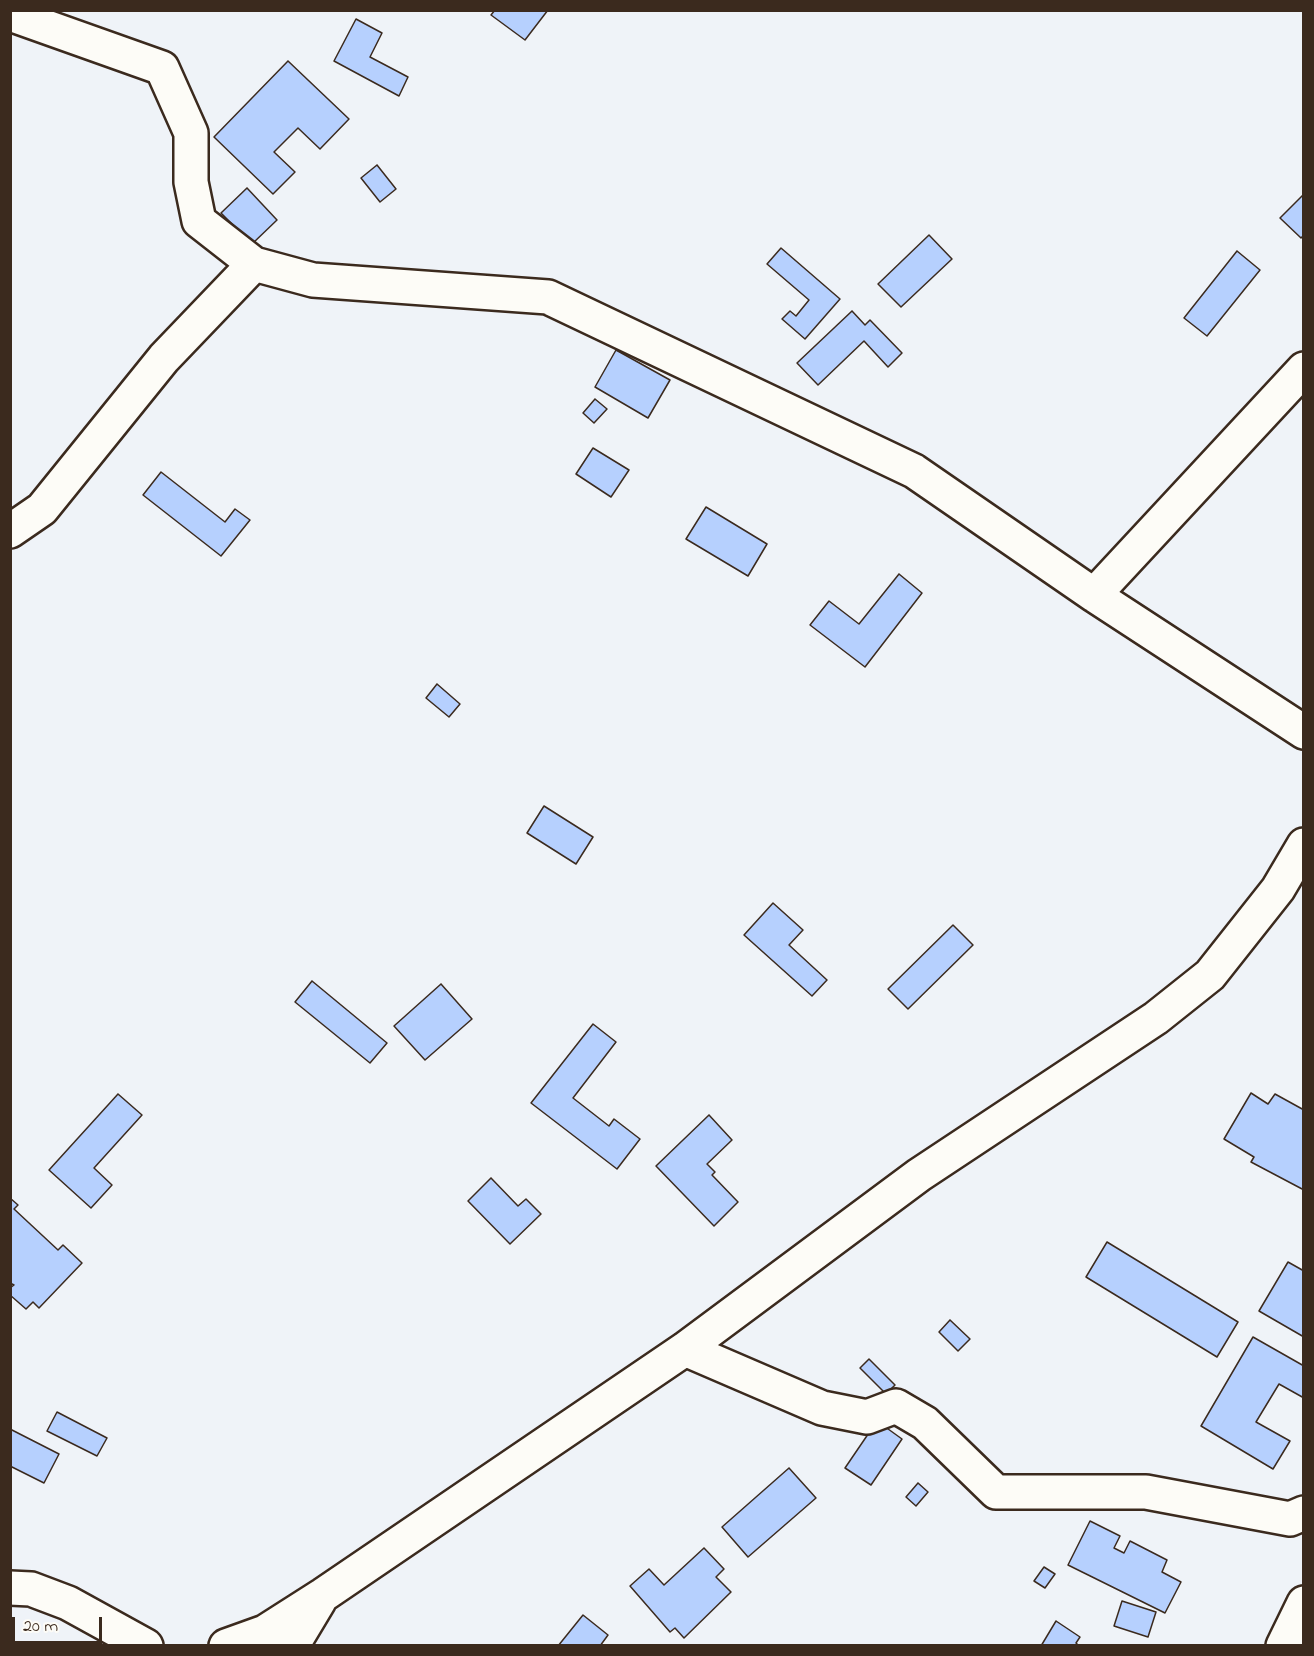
<!DOCTYPE html>
<html>
<head>
<meta charset="utf-8">
<style>
	body { margin:0 }
	#map { position:relative; width:1314px; height:1656px; overflow:hidden; background:#eff3f8; font-family:"Indie Flower",sans-serif }
	canvas { display:block }
	.frame { position:absolute; inset:0; border:12px solid #3b2a1e; pointer-events:none }
	.scale { position:absolute; left:12px; top:1617px; width:90px; height:27px; box-sizing:border-box; border:3px solid #3b2a1e; border-top:0; padding-left:8px; font-size:18px; line-height:21px; white-space:nowrap; color:#3b2a1e; -webkit-text-stroke:4px #fdfcf7; paint-order:stroke }
</style>
</head>
<body>
<div id="map">
<canvas width="1314" height="1656"></canvas>
<div class="frame"></div>
<div class="scale">20 m</div>
</div>
<script>
const ctx = document.querySelector('canvas').getContext('2d');
ctx.lineJoin = 'round';
function paint(path, color) { ctx.fillStyle = color; ctx.fill(path, 'evenodd'); }
const shape = rows => new Path2D(rows.map(r => 'M' + r).join(''));
function strokePath(path, color, width, dash) { ctx.strokeStyle = color; ctx.lineWidth = width; ctx.lineCap = dash ? 'butt' : 'round'; ctx.setLineDash(dash || []); ctx.stroke(path); }
const building = shape([
	[495,10,548,10,525,40,491,15,495,10],
	[356,19,382,33,370,57,408,77,399,96,334,61,356,19],
	[288,61,349,119,320,149,298,128,274,152,295,172,273,194,214,137,288,61],
	[377,165,396,189,380,202,361,178,377,165],
	[247,188,277,220,252,244,221,213,247,188],
	[1304,194,1304,235,1301,238,1280,218,1304,194],
	[929,235,952,259,901,307,878,284,929,235],
	[781,248,840,299,805,339,782,319,790,311,796,316,809,300,767,264,781,248],
	[1237,251,1260,270,1207,336,1184,318,1237,251],
	[852,311,865,325,870,320,902,353,888,367,864,341,818,385,797,363,852,311],
	[616,350,670,380,648,418,595,387,616,350],
	[595,399,607,409,594,423,583,413,595,399],
	[593,448,629,470,611,497,576,474,593,448],
	[161,472,225,522,235,509,250,520,221,556,143,495,161,472],
	[706,507,767,544,748,576,686,539,706,507],
	[899,574,922,593,865,667,810,625,829,601,859,624,899,574],
	[437,684,460,704,449,717,426,698,437,684],
	[544,806,593,837,576,864,527,833,544,806],
	[773,903,803,930,789,945,827,980,812,996,744,935,773,903],
	[953,925,973,945,908,1009,888,989,953,925],
	[312,981,387,1043,370,1063,295,1002,312,981],
	[441,984,472,1019,425,1060,394,1026,441,984],
	[593,1024,616,1042,573,1098,609,1126,614,1119,640,1139,617,1169,531,1103,593,1024],
	[1251,1093,1268,1104,1275,1094,1304,1110,1304,1190,1251,1162,1254,1157,1224,1139,1251,1093],
	[118,1094,142,1115,94,1168,112,1185,91,1208,49,1170,118,1094],
	[709,1115,732,1140,707,1164,715,1172,712,1175,738,1202,714,1226,656,1166,709,1115],
	[491,1178,518,1206,526,1199,541,1214,510,1244,468,1201,491,1178],
	[10,1198,18,1205,14,1209,58,1250,63,1245,82,1263,39,1308,33,1302,26,1309,10,1295,10,1288,14,1285,10,1283,10,1198],
	[1107,1242,1238,1322,1217,1357,1086,1277,1107,1242],
	[1288,1262,1304,1271,1304,1337,1259,1311,1288,1262],
	[950,1320,970,1339,958,1351,939,1332,950,1320],
	[1253,1337,1304,1366,1304,1398,1279,1384,1256,1422,1290,1441,1273,1469,1201,1426,1253,1337],
	[869,1359,895,1385,886,1394,860,1368,869,1359],
	[57,1412,107,1438,97,1456,47,1431,57,1412],
	[877,1421,902,1439,871,1485,845,1468,877,1421],
	[10,1429,59,1454,44,1483,10,1466,10,1429],
	[789,1468,816,1498,748,1557,722,1527,789,1468],
	[918,1483,928,1492,916,1506,906,1497,918,1483],
	[1090,1521,1120,1536,1114,1548,1124,1553,1130,1541,1167,1560,1162,1572,1181,1582,1165,1613,1068,1565,1090,1521],
	[704,1548,724,1569,716,1577,731,1592,684,1638,675,1628,670,1632,630,1586,649,1569,664,1585,704,1548],
	[1044,1567,1055,1574,1045,1588,1034,1581,1044,1567],
	[1122,1601,1156,1612,1148,1637,1114,1626,1122,1601],
	[583,1615,608,1635,600,1646,558,1646,583,1615],
	[1056,1621,1080,1637,1076,1643,1079,1646,1041,1646,1056,1621]
]);
paint(building, '#b6d0fe');
strokePath(building, '#3b2a1e', 1.5);
const minor = shape([
	[10,14,162,68,191,133,191,182,199,221,254,264,313,280,548,297,914,471,1094,595,1304,732],
	[10,531,42,509,164,358,254,264],
	[1094,595,1304,369],
	[685,1349,822,1408,867,1417,896,1406,925,1423,996,1492,1146,1492,1290,1519,1304,1513],
	[10,1588,31,1589,68,1603,146,1646],
	[226,1646,265,1632,323,1595,685,1349,919,1175,1156,1018,1210,975,1278,889,1304,845],
	[292,1646,319,1601],
	[1283,1646,1304,1603]
]);
strokePath(minor, '#3b2a1e', 38);
strokePath(minor, '#fdfcf7', 33);
</script>
</body>
</html>
